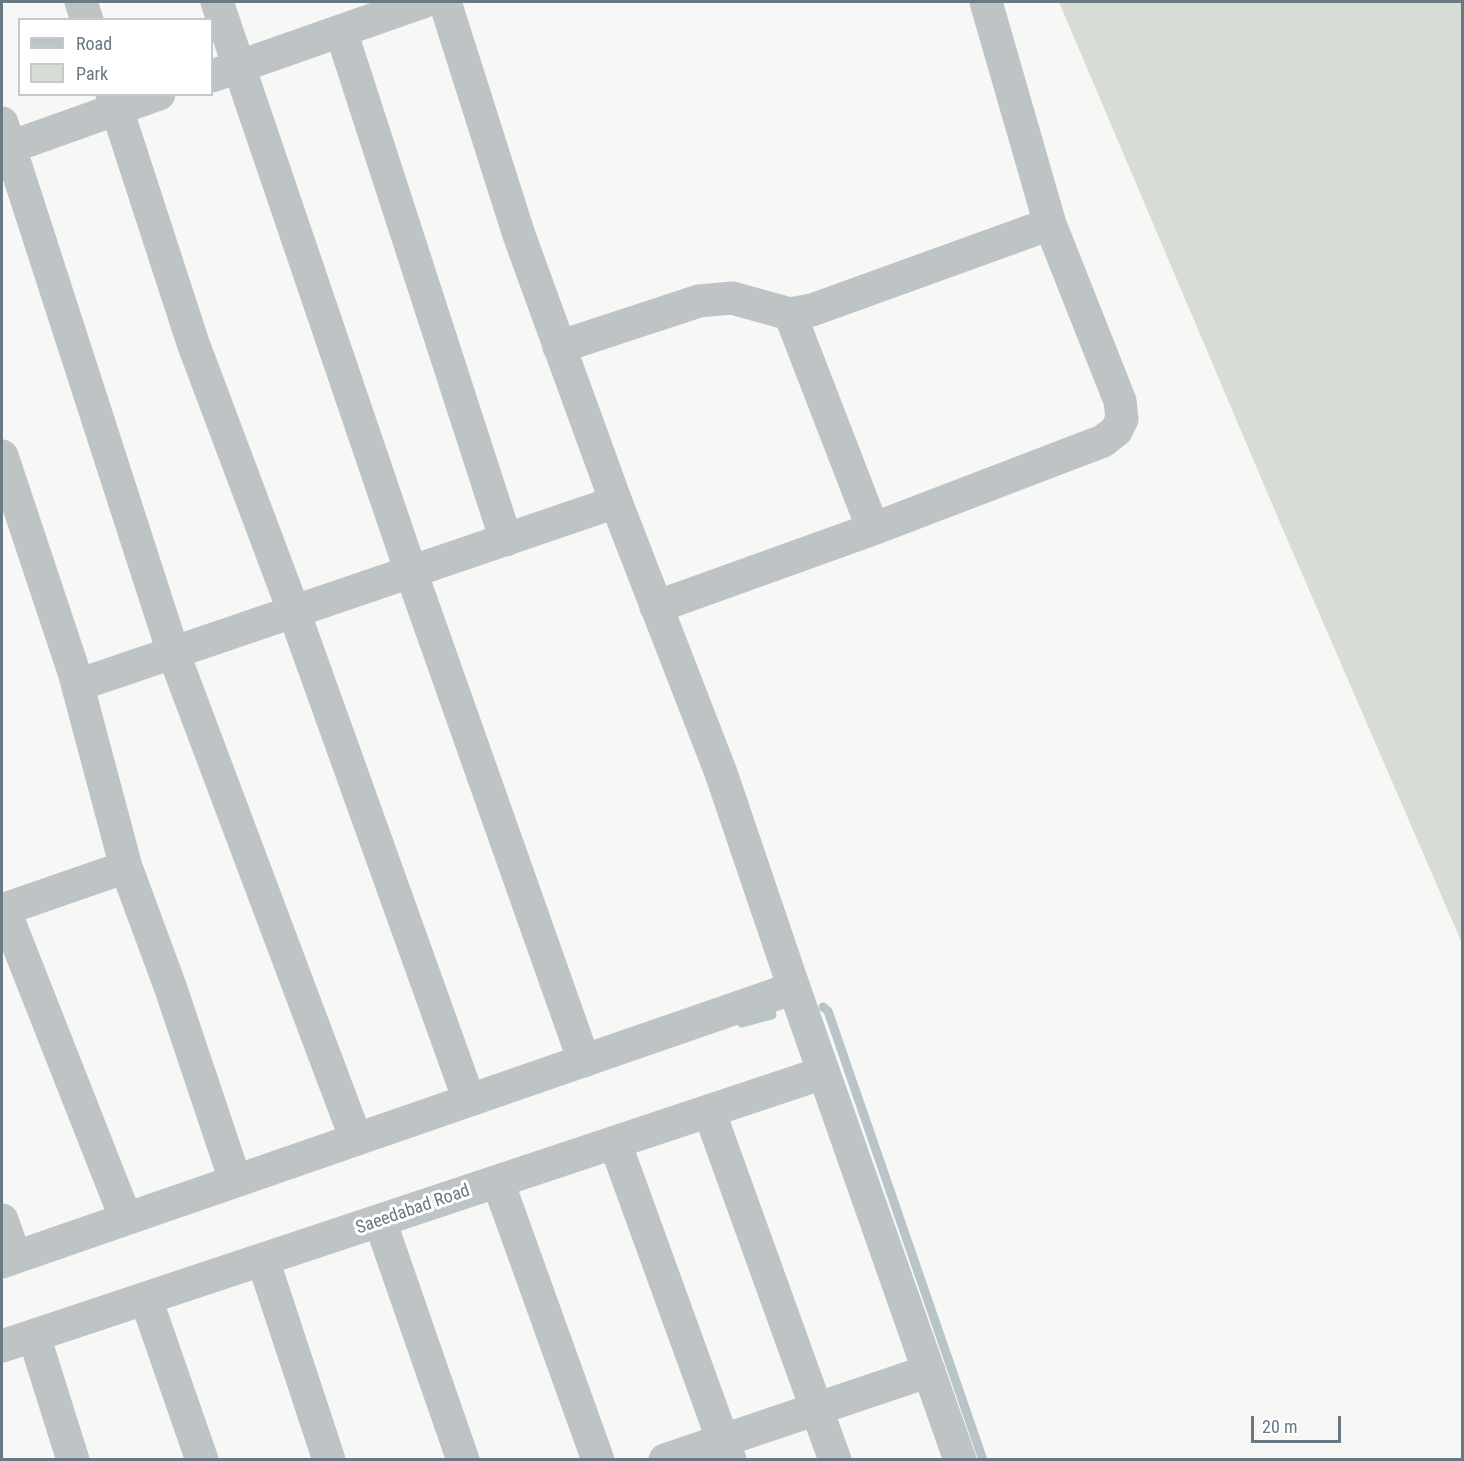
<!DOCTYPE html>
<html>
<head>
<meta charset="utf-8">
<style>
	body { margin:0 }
	#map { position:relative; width:1464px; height:1461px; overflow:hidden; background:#f7f7f5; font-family:"Roboto Condensed",sans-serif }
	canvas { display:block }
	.frame { position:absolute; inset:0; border:3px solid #687984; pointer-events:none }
	.legend { position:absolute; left:18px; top:18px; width:195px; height:78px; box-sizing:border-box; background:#fff; border:2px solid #c3c9ce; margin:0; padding:8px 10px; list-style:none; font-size:18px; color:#687984 }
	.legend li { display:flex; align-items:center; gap:12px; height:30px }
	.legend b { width:30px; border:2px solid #c3c9ce }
	.scale { position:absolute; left:1251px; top:1416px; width:90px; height:27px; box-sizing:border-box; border:3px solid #687984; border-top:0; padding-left:8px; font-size:18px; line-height:21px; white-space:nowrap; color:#687984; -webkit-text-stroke:4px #fff; paint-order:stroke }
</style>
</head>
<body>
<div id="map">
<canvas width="1464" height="1461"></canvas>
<div class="frame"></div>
<ul class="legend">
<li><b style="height:8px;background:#bec3c6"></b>Road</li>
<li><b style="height:16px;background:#d7dcd4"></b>Park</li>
</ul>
<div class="scale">20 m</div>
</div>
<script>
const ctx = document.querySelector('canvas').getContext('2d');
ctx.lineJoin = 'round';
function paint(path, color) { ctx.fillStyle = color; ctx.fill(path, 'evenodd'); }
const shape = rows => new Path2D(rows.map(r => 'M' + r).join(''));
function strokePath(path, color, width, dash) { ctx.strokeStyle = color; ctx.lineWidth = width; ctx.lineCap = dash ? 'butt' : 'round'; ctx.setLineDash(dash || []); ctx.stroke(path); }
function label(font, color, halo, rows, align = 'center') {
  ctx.font = font + ' "Roboto Condensed",sans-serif'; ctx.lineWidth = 6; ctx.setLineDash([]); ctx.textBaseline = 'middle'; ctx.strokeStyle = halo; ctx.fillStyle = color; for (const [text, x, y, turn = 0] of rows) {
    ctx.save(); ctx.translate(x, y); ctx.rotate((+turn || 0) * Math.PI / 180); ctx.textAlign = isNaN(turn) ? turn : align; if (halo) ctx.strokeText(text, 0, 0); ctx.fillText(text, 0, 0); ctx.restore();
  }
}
paint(shape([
	[1059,2,1462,2,1462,943,1284,532]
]), '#d7dcd4');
strokePath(shape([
	[823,1007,828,1011,983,1460],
	[742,1023,772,1015]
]), '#b8c4c8', 9);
strokePath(shape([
	[81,2,87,20],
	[217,2,411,572,584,1061],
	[341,31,506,540],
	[212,76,423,2],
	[112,94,193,343,294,612,469,1100],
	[2,123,173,652,356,1139],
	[2,150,159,94],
	[790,314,873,529],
	[559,347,699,301,732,298,790,314,812,310,1050,224],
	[2,456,74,672,126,867,171,989,235,1180],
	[656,607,873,529,1103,441,1116,431,1122,419,1120,401,1050,224,986,2],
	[78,685,616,502],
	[4,909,126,1219],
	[2,910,126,867],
	[709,1111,835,1460],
	[615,1143,730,1460],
	[498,1182,598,1460],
	[2,1220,15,1257],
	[380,1221,463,1460],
	[263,1260,329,1460],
	[2,1262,794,988],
	[146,1299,202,1460],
	[34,1336,73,1460],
	[2,1346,823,1073],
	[665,1460,929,1371]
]), '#bec3c6', 33);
strokePath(shape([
	[445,2,519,235,616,502,721,773,794,988,960,1460]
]), '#bec3c6', 33);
label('18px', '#687984', '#fff', [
	["Saeedabad Road",413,1210,-19]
]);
</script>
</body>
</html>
